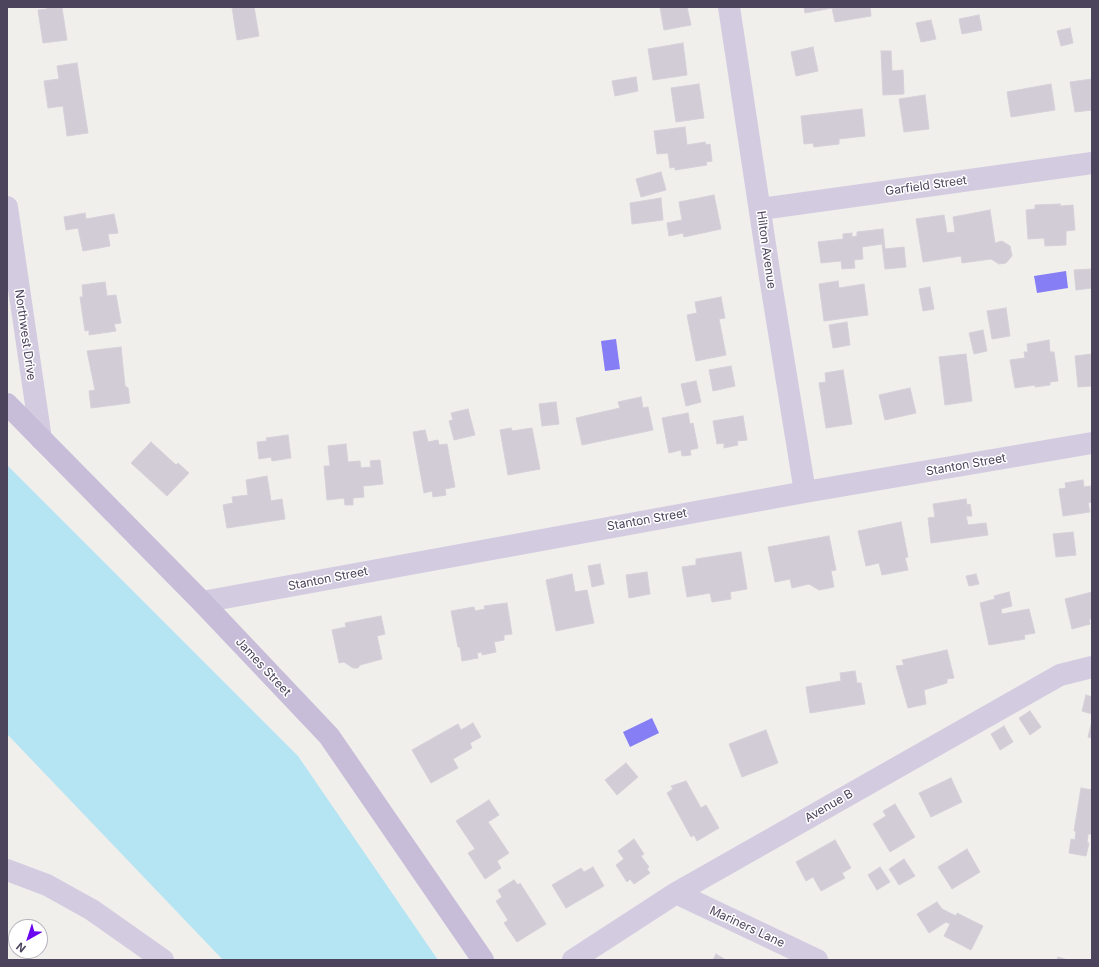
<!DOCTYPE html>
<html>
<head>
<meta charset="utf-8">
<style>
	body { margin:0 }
	#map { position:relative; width:1099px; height:967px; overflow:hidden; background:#f0efec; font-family:Inter,sans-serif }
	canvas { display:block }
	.frame { position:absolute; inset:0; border:8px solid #4c435c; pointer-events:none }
	.north { position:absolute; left:8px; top:919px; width:40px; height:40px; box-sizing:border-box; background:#fff; border:1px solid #b7b4be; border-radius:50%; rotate:219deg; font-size:11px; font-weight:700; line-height:16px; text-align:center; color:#4c435c }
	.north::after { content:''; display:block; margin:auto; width:14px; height:18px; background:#6a07f0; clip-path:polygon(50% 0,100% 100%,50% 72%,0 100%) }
</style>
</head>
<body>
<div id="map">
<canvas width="1099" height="967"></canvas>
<div class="frame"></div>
<div class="north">N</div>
</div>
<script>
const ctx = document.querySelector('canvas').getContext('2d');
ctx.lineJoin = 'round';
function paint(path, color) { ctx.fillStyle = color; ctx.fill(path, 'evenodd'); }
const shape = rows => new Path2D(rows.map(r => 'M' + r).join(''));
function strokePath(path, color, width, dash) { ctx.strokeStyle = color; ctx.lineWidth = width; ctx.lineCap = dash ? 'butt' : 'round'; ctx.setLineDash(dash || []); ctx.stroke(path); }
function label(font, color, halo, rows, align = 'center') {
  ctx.font = font + ' Inter,sans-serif'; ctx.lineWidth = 3; ctx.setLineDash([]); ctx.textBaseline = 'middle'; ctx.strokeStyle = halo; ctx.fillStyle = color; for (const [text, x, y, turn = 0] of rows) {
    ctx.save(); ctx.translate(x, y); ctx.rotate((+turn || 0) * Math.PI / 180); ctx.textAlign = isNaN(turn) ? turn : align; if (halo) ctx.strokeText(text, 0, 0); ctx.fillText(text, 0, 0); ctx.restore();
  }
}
paint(shape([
	[7,465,298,756,438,960,223,960,7,734]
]), '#b5e4f3');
paint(shape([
	[1066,271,1068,288,1037,293,1034,276],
	[616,339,620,369,605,371,601,341],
	[652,718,659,733,630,747,623,732]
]), '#867ef5');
const building = shape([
	[47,7,65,7,62,8,67,40,43,43,38,10,47,9,47,7],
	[232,7,254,7,259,36,237,40,232,7],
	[660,7,687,7,691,25,664,30,660,7],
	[804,7,870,7,871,16,835,22,832,8,805,13,804,7],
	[979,15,982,30,962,34,959,19,979,15],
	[931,20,936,39,921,42,916,23,931,20],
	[1070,28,1073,43,1061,46,1057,31,1070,28],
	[683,43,687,75,653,80,648,49,683,43],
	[813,47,818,71,796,76,791,52,813,47],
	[881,51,891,51,892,71,903,70,904,94,883,95,881,51],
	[77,63,88,133,67,136,63,106,48,108,44,81,59,79,57,66,77,63],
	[636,77,638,91,615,96,612,81,636,77],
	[1092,79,1092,110,1075,112,1070,82,1092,79],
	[699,84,704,118,676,122,671,88,699,84],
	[1051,84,1055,110,1011,117,1007,92,1051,84],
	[925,95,929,129,904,132,899,99,925,95],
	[862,109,865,136,839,139,839,144,814,147,813,143,804,144,801,116,862,109],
	[685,127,687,145,705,142,706,145,710,144,712,161,706,162,707,165,675,170,675,167,670,168,668,153,657,154,654,131,685,127],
	[661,172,666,190,641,197,636,179,661,172],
	[714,195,721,229,684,237,683,233,669,236,667,223,682,220,679,202,714,195],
	[661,198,663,220,632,224,630,203,661,198],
	[1060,204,1060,206,1073,205,1075,230,1066,231,1066,245,1045,246,1044,238,1028,239,1026,210,1035,209,1035,205,1060,204],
	[990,210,995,243,1002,241,1010,246,1012,256,1006,263,999,264,991,259,962,263,961,256,923,262,916,219,944,215,947,233,955,232,953,217,990,210],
	[85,213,86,219,114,214,118,233,108,234,110,246,83,251,78,228,66,230,64,217,85,213],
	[883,229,885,249,904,247,906,267,885,269,882,244,862,247,863,259,854,260,855,268,842,269,841,261,821,263,818,242,843,239,843,234,852,233,852,237,857,236,857,232,883,229],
	[1091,269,1092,288,1076,290,1074,270,1091,269],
	[838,281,839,288,864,284,868,315,824,321,819,284,838,281],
	[105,282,107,296,116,295,121,323,114,324,116,331,89,335,89,330,85,331,80,297,83,297,82,285,105,282],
	[930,287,934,309,923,311,919,289,930,287],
	[721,297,725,318,719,319,726,355,696,361,687,315,697,313,695,302,721,297],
	[1006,308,1010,336,992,339,987,311,1006,308],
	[847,322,850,345,833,348,829,325,847,322],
	[983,330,987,351,974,354,969,333,983,330],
	[1049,340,1050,352,1054,352,1058,381,1050,382,1050,385,1035,387,1035,385,1015,388,1010,360,1025,358,1024,352,1028,352,1027,344,1049,340],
	[121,347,125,386,128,388,130,403,91,408,89,391,95,390,87,351,121,347],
	[966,354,972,401,945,405,939,357,966,354],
	[1092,354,1092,386,1078,387,1075,356,1092,354],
	[731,366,735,386,713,391,709,370,731,366],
	[843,370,852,424,826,428,819,383,826,382,825,373,843,370],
	[696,381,701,402,686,406,681,384,696,381],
	[910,388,916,413,885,420,879,395,910,388],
	[641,397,643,408,648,407,653,430,582,445,576,418,620,408,618,402,641,397],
	[556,402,559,424,542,426,539,404,556,402],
	[468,409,475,435,454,440,449,421,453,420,451,413,468,409],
	[688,413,690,424,693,423,698,448,690,450,691,455,682,456,681,450,669,453,662,418,688,413],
	[743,416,747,440,737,441,738,445,724,448,724,443,717,444,713,421,743,416],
	[511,428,512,431,532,428,540,469,508,475,500,430,511,428],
	[425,430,428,442,438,440,439,445,447,444,455,487,445,489,446,495,433,497,432,491,424,493,413,432,425,430],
	[288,435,291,458,272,461,271,457,259,459,257,442,267,441,266,438,288,435],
	[151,442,176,465,178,463,189,473,167,496,131,463,151,442],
	[346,444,348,462,360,461,361,468,371,467,370,461,380,460,383,484,363,486,364,497,353,498,353,505,345,505,344,498,327,500,324,466,330,466,328,446,346,444],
	[267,476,271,501,282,499,285,519,227,528,223,505,233,503,232,497,248,495,246,480,267,476],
	[1083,480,1084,487,1091,486,1092,502,1088,503,1090,512,1063,516,1059,489,1066,488,1065,483,1083,480],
	[966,499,967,505,970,504,972,516,966,516,968,525,986,523,988,535,931,543,928,518,935,517,933,504,966,499],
	[901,522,908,557,905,558,908,570,882,575,879,563,866,566,858,531,901,522],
	[1073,532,1076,555,1056,557,1053,534,1073,532],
	[829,536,836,570,831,571,834,587,819,590,809,584,792,588,790,579,775,582,768,547,829,536],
	[741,552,747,589,730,592,731,599,712,602,710,593,687,597,682,567,696,565,696,559,741,552],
	[600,564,604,584,592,587,588,566,600,564],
	[647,572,650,594,629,598,626,575,647,572],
	[572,574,575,592,587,590,594,623,556,631,546,580,572,574],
	[976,574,979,584,969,586,966,576,976,574],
	[1009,592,1012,606,1001,609,1002,614,1029,609,1035,633,1024,635,1025,639,989,645,980,603,995,599,994,596,1009,592],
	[1092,592,1092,619,1089,619,1090,624,1072,629,1065,599,1092,592],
	[507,603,512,634,504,635,504,640,494,642,496,652,482,655,482,652,477,653,478,658,462,661,460,647,458,647,451,611,474,607,475,611,485,609,484,606,507,603],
	[381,616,385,634,377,636,382,659,360,665,358,668,353,668,344,662,339,663,332,630,346,627,345,623,381,616],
	[947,650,954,678,947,679,947,683,924,690,926,704,908,708,896,666,904,665,902,660,947,650],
	[855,671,857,683,861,683,865,704,810,713,806,687,841,681,840,673,855,671],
	[1086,695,1092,697,1092,714,1082,711,1086,695],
	[1030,711,1041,727,1030,735,1019,718,1030,711],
	[1092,721,1092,738,1088,737,1092,721],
	[473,723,481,737,470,743,472,748,453,759,458,768,431,783,412,750,458,724,461,730,473,723],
	[1004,726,1013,742,1000,750,991,734,1004,726],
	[766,730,778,763,742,777,729,744,766,730],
	[626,763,638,777,617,795,605,780,626,763],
	[951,778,962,802,931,817,919,793,951,778],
	[686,781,701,808,706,805,719,828,697,841,694,835,691,837,667,793,673,789,671,786,686,781],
	[1081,788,1092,790,1092,834,1088,834,1087,843,1089,843,1086,856,1069,853,1071,839,1075,840,1076,831,1074,831,1081,788],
	[489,800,499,815,488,822,509,853,497,861,501,868,485,879,468,853,475,849,456,821,489,800],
	[895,804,915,837,890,852,873,824,886,816,883,811,895,804],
	[634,839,644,854,641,856,649,867,647,869,650,873,634,884,630,879,627,882,616,865,624,859,618,851,634,839],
	[835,840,851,868,842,873,845,878,821,891,813,877,806,881,796,862,835,840],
	[967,849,980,872,952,889,938,867,967,849],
	[904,859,915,876,899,885,889,869,904,859],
	[593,867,604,886,566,908,552,885,581,868,584,872,593,867],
	[880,867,890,882,877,890,868,875,880,867],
	[514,880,518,885,520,883,546,924,517,942,504,923,508,920,496,901,502,897,498,890,514,880],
	[937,902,942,909,956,916,957,913,983,926,971,950,944,936,950,924,946,922,929,933,917,914,937,902],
	[716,954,726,960,713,960,716,954],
	[1058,957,1068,960,1057,960,1058,957]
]);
paint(building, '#d1ccd5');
strokePath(building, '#d5d0d9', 1);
strokePath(shape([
	[729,7,769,271,805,492],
	[7,207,41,439],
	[761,209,1092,163],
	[202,602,805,492,1092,443],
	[7,870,47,885,92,910,163,960],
	[676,893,817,960],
	[573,960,676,893,1060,675,1092,667]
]), '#d3cce1', 22);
strokePath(shape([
	[7,404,202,602,329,736,483,960]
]), '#c8bdd8', 22);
label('12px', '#4c435c', '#fff', [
	["Garfield Street",926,186,-8],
	["Hilton Avenue",766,250,82],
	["Northwest Drive",25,335,82],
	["Stanton Street",966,465,-10],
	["Stanton Street",647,520,-10],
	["Stanton Street",328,579,-11],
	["James Street",263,667,47],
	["Avenue B",829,806,-30],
	["Mariners Lane",747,927,25]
]);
</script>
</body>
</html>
